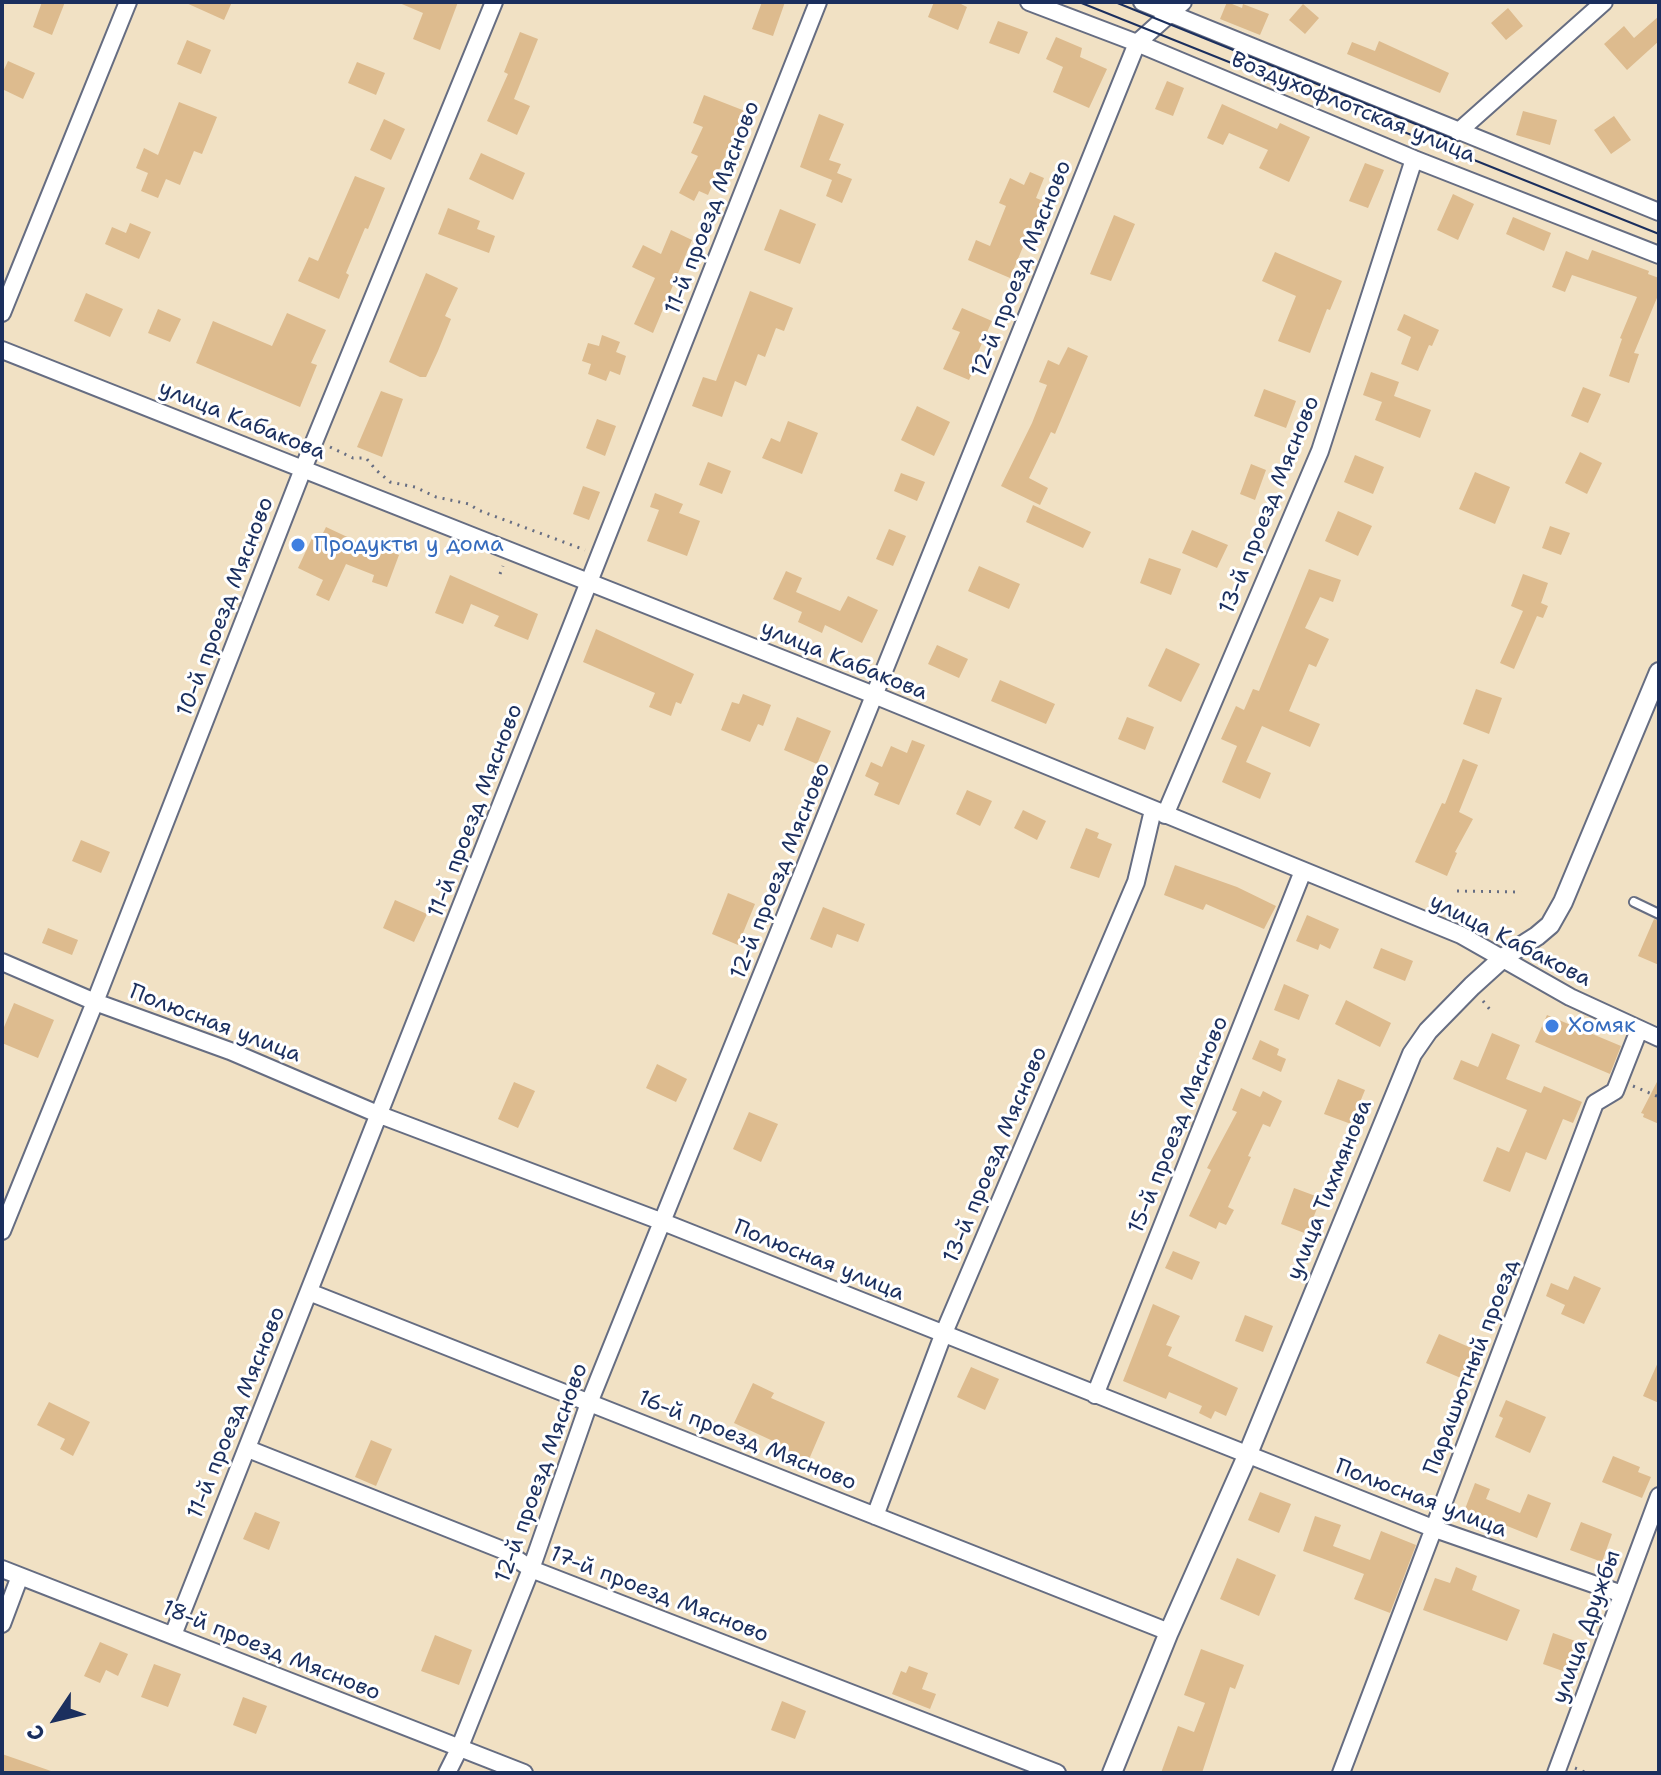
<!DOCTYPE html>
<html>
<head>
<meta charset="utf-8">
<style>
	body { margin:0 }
	#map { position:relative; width:1661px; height:1775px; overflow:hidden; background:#f1e1c4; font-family:"Shantell Sans",sans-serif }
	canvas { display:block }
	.frame { position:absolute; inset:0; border:4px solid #1b2f5e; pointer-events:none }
	.north { position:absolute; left:16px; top:1679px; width:80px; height:80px; -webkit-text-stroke:6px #fff; paint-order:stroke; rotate:235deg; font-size:22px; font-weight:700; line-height:32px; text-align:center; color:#1b2f5e }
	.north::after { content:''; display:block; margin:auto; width:28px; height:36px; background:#1b2f5e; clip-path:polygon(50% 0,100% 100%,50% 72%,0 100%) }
</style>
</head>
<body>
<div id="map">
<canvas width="1661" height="1775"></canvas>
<div class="frame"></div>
<div class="north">С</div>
</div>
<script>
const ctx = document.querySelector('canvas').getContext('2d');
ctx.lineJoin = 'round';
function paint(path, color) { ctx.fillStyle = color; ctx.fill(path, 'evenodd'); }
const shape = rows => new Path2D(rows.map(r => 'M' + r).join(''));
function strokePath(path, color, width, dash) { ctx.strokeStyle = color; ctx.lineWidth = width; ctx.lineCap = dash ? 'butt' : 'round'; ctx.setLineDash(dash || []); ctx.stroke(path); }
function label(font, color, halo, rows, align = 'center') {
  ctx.font = font + ' "Shantell Sans",sans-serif'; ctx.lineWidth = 6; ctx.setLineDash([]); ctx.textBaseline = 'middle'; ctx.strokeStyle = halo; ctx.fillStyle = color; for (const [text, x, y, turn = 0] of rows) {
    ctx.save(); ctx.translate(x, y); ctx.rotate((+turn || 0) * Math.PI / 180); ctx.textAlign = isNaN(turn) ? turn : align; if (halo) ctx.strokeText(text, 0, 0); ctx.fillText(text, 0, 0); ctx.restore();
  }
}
paint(shape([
	[42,2,65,2,52,35,33,27],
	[184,2,232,2,224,20],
	[397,2,458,2,440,50,413,39,423,13],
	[762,2,785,2,773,36,752,29],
	[934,2,957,2,967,7,958,30,928,17],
	[1227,2,1242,8,1243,4,1269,14,1260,35,1220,19],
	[1303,4,1319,18,1305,34,1289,20],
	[1508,8,1523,26,1506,40,1491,23],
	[1659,16,1659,41,1627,70,1604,44,1624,26,1634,38],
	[998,21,1028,32,1019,54,989,43],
	[520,32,538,39,514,99,530,106,517,135,487,121,508,74,504,72],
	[1056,37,1082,48,1080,57,1107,69,1089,108,1053,92,1063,67,1046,59],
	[187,40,211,50,201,74,177,64],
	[1379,41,1449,73,1440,93,1347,54,1352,42,1375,51],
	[8,61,35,73,23,99,2,89,2,74],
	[357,62,385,73,376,95,348,83],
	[1167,81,1184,88,1173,116,1155,109],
	[704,95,745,111,708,195,699,191,694,201,679,193,698,156,691,153,703,127,693,123],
	[179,102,217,117,202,154,194,151,180,185,166,179,158,198,141,191,148,173,136,168,144,148,158,155],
	[1222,104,1277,129,1280,123,1310,137,1289,182,1259,168,1268,150,1229,133,1223,145,1207,138],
	[1523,111,1557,120,1550,145,1516,135],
	[819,114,844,124,829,160,841,164,837,173,852,179,842,203,826,196,832,180,800,167],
	[1614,116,1631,140,1611,154,1594,130],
	[384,119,405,129,391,160,370,150],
	[481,153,525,173,513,200,469,179],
	[1365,163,1384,170,1368,208,1349,201],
	[1030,172,1044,178,1036,198,1046,202,1038,220,1035,218,1010,278,968,260,976,240,990,246,1006,206,999,203,1010,178,1024,185],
	[355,176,385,188,368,229,365,228,346,273,349,275,339,299,298,281,309,257,318,261],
	[1453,194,1474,204,1458,240,1437,230],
	[448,208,480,221,477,229,495,236,489,253,438,234],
	[780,209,816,224,800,264,764,250],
	[1114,215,1135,224,1111,281,1090,274],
	[1513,217,1551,233,1544,251,1506,234],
	[130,223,151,232,139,259,105,244,112,227,126,233],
	[671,230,692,240,653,333,634,324,655,278,632,267,643,245,661,254],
	[1592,250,1649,271,1648,274,1659,278,1659,293,1634,353,1639,354,1629,383,1609,376,1622,339,1620,338,1637,297,1572,275,1565,292,1552,287,1566,251,1588,260],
	[1275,252,1342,281,1330,310,1327,309,1310,353,1278,341,1296,296,1262,281],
	[426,273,458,288,445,316,451,319,438,351,426,377,420,377,389,362],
	[750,291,793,308,784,331,776,328,765,357,758,354,746,386,735,381,722,417,692,406,703,377,716,381],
	[86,293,123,309,110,337,74,321],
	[962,308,992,321,974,361,977,363,969,380,943,369,960,332,952,329],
	[158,309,181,319,170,342,148,333],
	[287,313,326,330,311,363,317,365,300,407,196,363,213,321,272,346],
	[1404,314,1439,330,1432,346,1429,345,1418,371,1401,364,1411,337,1397,330],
	[602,335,620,342,616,352,626,356,620,375,610,371,606,381,588,374,591,364,582,361,588,343,599,346],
	[1068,347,1088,356,1055,434,1051,432,1029,478,1048,488,1040,505,1001,486,1032,423,1047,385,1039,382,1048,360,1059,365],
	[1371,372,1399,382,1394,396,1431,410,1420,438,1375,420,1382,402,1363,395],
	[1583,387,1601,394,1588,423,1571,416],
	[1264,389,1296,401,1286,428,1254,416],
	[381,391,403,399,382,457,357,447],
	[917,406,950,422,934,456,901,440],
	[597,419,616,426,605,456,586,448],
	[788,421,818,433,802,474,762,458,771,438,780,442],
	[1580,452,1602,463,1587,494,1565,483],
	[1355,455,1384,467,1373,494,1344,482],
	[708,462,731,471,722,494,699,485],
	[1251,464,1266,470,1255,500,1240,494],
	[1475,472,1510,487,1495,524,1459,509],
	[901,473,925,482,917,501,894,491],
	[583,486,600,492,589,520,573,514],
	[655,493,683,504,679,513,700,521,687,556,647,541,659,510,650,507],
	[1033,505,1091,532,1083,548,1026,522],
	[1338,511,1372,526,1358,556,1325,541],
	[1550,526,1570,533,1561,555,1542,548],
	[326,527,373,549,374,546,399,555,387,587,372,582,374,575,346,564,329,601,316,595,323,580,298,568,313,536,320,539],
	[889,529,906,536,893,566,876,559],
	[1192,530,1228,545,1217,568,1182,553],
	[1149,558,1181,569,1171,595,1140,583],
	[979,566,1020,584,1009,609,968,591],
	[1309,569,1341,580,1333,602,1320,597,1305,628,1329,639,1316,667,1309,664,1289,711,1320,724,1310,747,1262,726,1246,762,1271,773,1260,799,1222,782,1237,746,1221,739,1236,706,1244,710,1253,689,1259,691],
	[786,571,802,578,796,592,840,611,848,596,878,610,862,643,825,625,822,633,798,622,802,612,773,599],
	[1523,574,1548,583,1541,603,1548,606,1543,618,1537,616,1514,669,1500,663,1523,611,1511,606],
	[450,575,538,614,528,640,494,626,499,616,471,604,463,624,435,613],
	[596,629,694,674,681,704,676,702,671,716,649,707,655,693,583,662],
	[937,645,968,659,959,678,928,664],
	[1166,648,1200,664,1181,702,1148,686],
	[1000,680,1055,704,1046,724,991,701],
	[1476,689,1502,698,1489,734,1463,724],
	[743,694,771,705,763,726,758,724,750,742,721,730,732,702,739,704],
	[797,717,831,731,817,764,784,750],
	[1127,717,1154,727,1145,750,1118,739],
	[912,740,925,745,899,805,874,795,879,783,865,776,871,762,882,767,891,746,907,753],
	[1463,759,1478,765,1459,812,1473,819,1455,852,1457,853,1447,876,1415,862,1442,803,1445,804],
	[967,790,992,801,980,826,956,814],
	[1023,810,1046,821,1037,840,1014,828],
	[1086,828,1099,833,1097,838,1112,844,1099,878,1070,868],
	[81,840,110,852,101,873,72,861],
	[1175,865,1237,887,1276,906,1264,929,1206,904,1203,910,1164,895],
	[728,893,755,904,738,945,712,934],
	[395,900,427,914,414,942,383,928],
	[823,907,865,924,858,942,837,934,832,948,810,939],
	[1307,915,1339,929,1330,949,1320,944,1318,950,1296,941],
	[1654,919,1659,921,1659,965,1638,956],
	[48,928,78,940,72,955,42,943],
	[1381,948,1413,961,1405,981,1373,968],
	[1284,984,1309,995,1299,1020,1274,1010],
	[1346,1000,1391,1023,1380,1047,1335,1024],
	[14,1003,54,1020,38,1058,2,1043,2,1032],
	[1547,1015,1621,1046,1610,1074,1535,1042],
	[1492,1033,1520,1045,1506,1079,1541,1093,1544,1086,1582,1102,1573,1123,1563,1119,1546,1160,1526,1152,1510,1192,1483,1181,1497,1147,1509,1152,1527,1110,1453,1079,1461,1060,1478,1067],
	[1260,1040,1279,1049,1277,1055,1286,1059,1281,1072,1252,1059],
	[657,1064,687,1079,676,1102,646,1088],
	[1659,1078,1659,1124,1643,1117,1644,1114,1641,1113],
	[1338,1079,1365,1090,1351,1124,1324,1114],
	[514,1082,535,1091,518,1128,498,1119],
	[1241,1088,1260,1097,1263,1091,1282,1101,1270,1127,1263,1124,1248,1156,1251,1157,1228,1207,1234,1210,1226,1225,1219,1222,1216,1229,1189,1216,1211,1170,1207,1168,1237,1112,1232,1110],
	[749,1112,778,1124,761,1162,733,1149],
	[1294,1188,1321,1198,1307,1234,1281,1224],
	[1173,1251,1200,1262,1192,1280,1165,1268],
	[1574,1276,1601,1288,1584,1324,1561,1314,1565,1305,1546,1296,1551,1283,1568,1290],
	[1153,1304,1180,1316,1166,1345,1172,1347,1168,1356,1238,1388,1226,1416,1215,1411,1211,1419,1199,1413,1202,1406,1169,1392,1166,1399,1123,1381],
	[1245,1315,1273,1326,1263,1352,1235,1341],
	[1439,1334,1483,1353,1470,1382,1426,1363],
	[1659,1360,1659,1403,1643,1396],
	[971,1367,999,1379,985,1410,957,1397],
	[753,1383,774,1393,771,1398,825,1422,807,1464,771,1448,773,1441,734,1423],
	[1506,1400,1546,1417,1530,1453,1495,1437,1503,1418,1499,1416],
	[49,1402,90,1422,73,1456,60,1449,65,1439,37,1425],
	[371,1440,392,1449,376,1486,355,1477],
	[1613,1456,1640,1467,1638,1472,1651,1477,1642,1498,1602,1482],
	[1475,1483,1490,1489,1486,1499,1520,1513,1528,1494,1551,1503,1537,1538,1465,1509],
	[1260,1492,1291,1504,1279,1533,1248,1520],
	[255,1512,280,1522,269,1550,243,1539],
	[1315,1516,1341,1525,1333,1546,1370,1560,1381,1531,1416,1545,1390,1613,1354,1599,1364,1574,1303,1551],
	[1581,1522,1612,1534,1602,1562,1570,1550],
	[1237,1558,1276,1575,1259,1616,1220,1599],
	[1456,1567,1477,1576,1472,1590,1520,1610,1507,1641,1423,1610,1435,1578,1450,1583],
	[1553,1633,1578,1642,1575,1650,1582,1653,1574,1675,1543,1664],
	[435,1635,472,1650,459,1685,421,1671],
	[100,1642,128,1654,118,1676,106,1670,100,1683,84,1676],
	[1201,1649,1244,1665,1235,1689,1230,1687,1202,1773,1161,1773,1178,1726,1194,1732,1205,1703,1184,1695],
	[154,1664,181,1674,168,1707,141,1697],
	[909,1666,928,1673,922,1689,936,1694,930,1709,892,1694,901,1671,906,1673],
	[243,1697,267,1706,256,1734,233,1725],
	[782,1701,806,1711,795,1739,771,1730],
	[2,1754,51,1771,51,1773,2,1773]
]), '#ddbb8e');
const service = shape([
	[1634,902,1659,914]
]);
const minor = shape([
	[1029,2,1137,43,1414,159,1659,255],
	[1142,2,1659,212],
	[1458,132,1604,2],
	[2,313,128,2],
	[2,350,874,695,1461,935,1570,997,1659,1038],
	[1165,815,1320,451,1414,159],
	[2,962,95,1002,230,1051,380,1115,663,1222,1435,1529,1622,1594],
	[2,1231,95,1002,303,469,494,2],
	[309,1292,1169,1632],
	[1095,1395,1303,871],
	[248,1449,505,1551,531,1569,1057,1773],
	[875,1516,943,1335,1136,882,1153,810],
	[2,1569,524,1773],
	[2,1624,20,1576],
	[173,1635,818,2],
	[447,1773,459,1749,531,1569,589,1403,1137,43,1183,2],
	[1341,1773,1595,1103,1615,1091,1639,1030],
	[1556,1773,1659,1496]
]);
const tertiary = shape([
	[1112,1773,1169,1632,1247,1456,1412,1054,1428,1031,1472,986,1504,957,1537,936,1550,925,1563,902,1659,672]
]);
strokePath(service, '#666d82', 12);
strokePath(minor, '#666d82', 20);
strokePath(tertiary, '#666d82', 22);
strokePath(shape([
	[330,447,353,458,366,458,376,470,390,482,415,487,436,497,469,504,478,510,585,550],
	[500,574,503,566],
	[1457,891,1521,892],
	[1483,1001,1491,1011],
	[1633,1086,1659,1097],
	[1575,1768,1587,1773]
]), '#666d82', 3, [2, 6]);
strokePath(service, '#fff', 8);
strokePath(minor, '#fff', 16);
strokePath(tertiary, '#fff', 18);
strokePath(shape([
	[1079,2,1659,234],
	[1115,2,1455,140]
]), '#1b2f5e', 2);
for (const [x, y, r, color] of [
	[298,545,8,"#3f7fe0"],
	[1552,1026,8,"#3f7fe0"]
]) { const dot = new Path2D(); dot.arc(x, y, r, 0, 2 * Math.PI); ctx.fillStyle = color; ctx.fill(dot); strokePath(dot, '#fff', 3); }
label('22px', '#1b2f5e', '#fff', [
	["Воздухофлотская улица",1353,108,22],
	["11-й проезд Мясново",713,208,-69],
	["12-й проезд Мясново",1022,269,-68],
	["улица Кабакова",242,421,22],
	["13-й проезд Мясново",1270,505,-68],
	["10-й проезд Мясново",226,607,-69],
	["улица Кабакова",844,661,22],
	["11-й проезд Мясново",476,811,-69],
	["12-й проезд Мясново",781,871,-68],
	["улица Кабакова",1510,941,27],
	["Полюсная улица",215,1024,21],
	["15-й проезд Мясново",1179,1125,-68],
	["13-й проезд Мясново",996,1155,-67],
	["улица Тихмянова",1330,1190,-68],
	["Полюсная улица",819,1261,22],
	["Парашютный проезд",1472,1367,-69],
	["11-й проезд Мясново",237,1413,-68],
	["16-й проезд Мясново",747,1441,22],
	["12-й проезд Мясново",542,1473,-70],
	["Полюсная улица",1421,1499,21],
	["17-й проезд Мясново",659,1595,21],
	["улица Дружбы",1587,1627,-70],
	["18-й проезд Мясново",271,1651,22]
]);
label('22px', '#366cbe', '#fff', [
	["Продукты у дома",314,545],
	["Хомяк",1568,1026]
], 'left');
</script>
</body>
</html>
